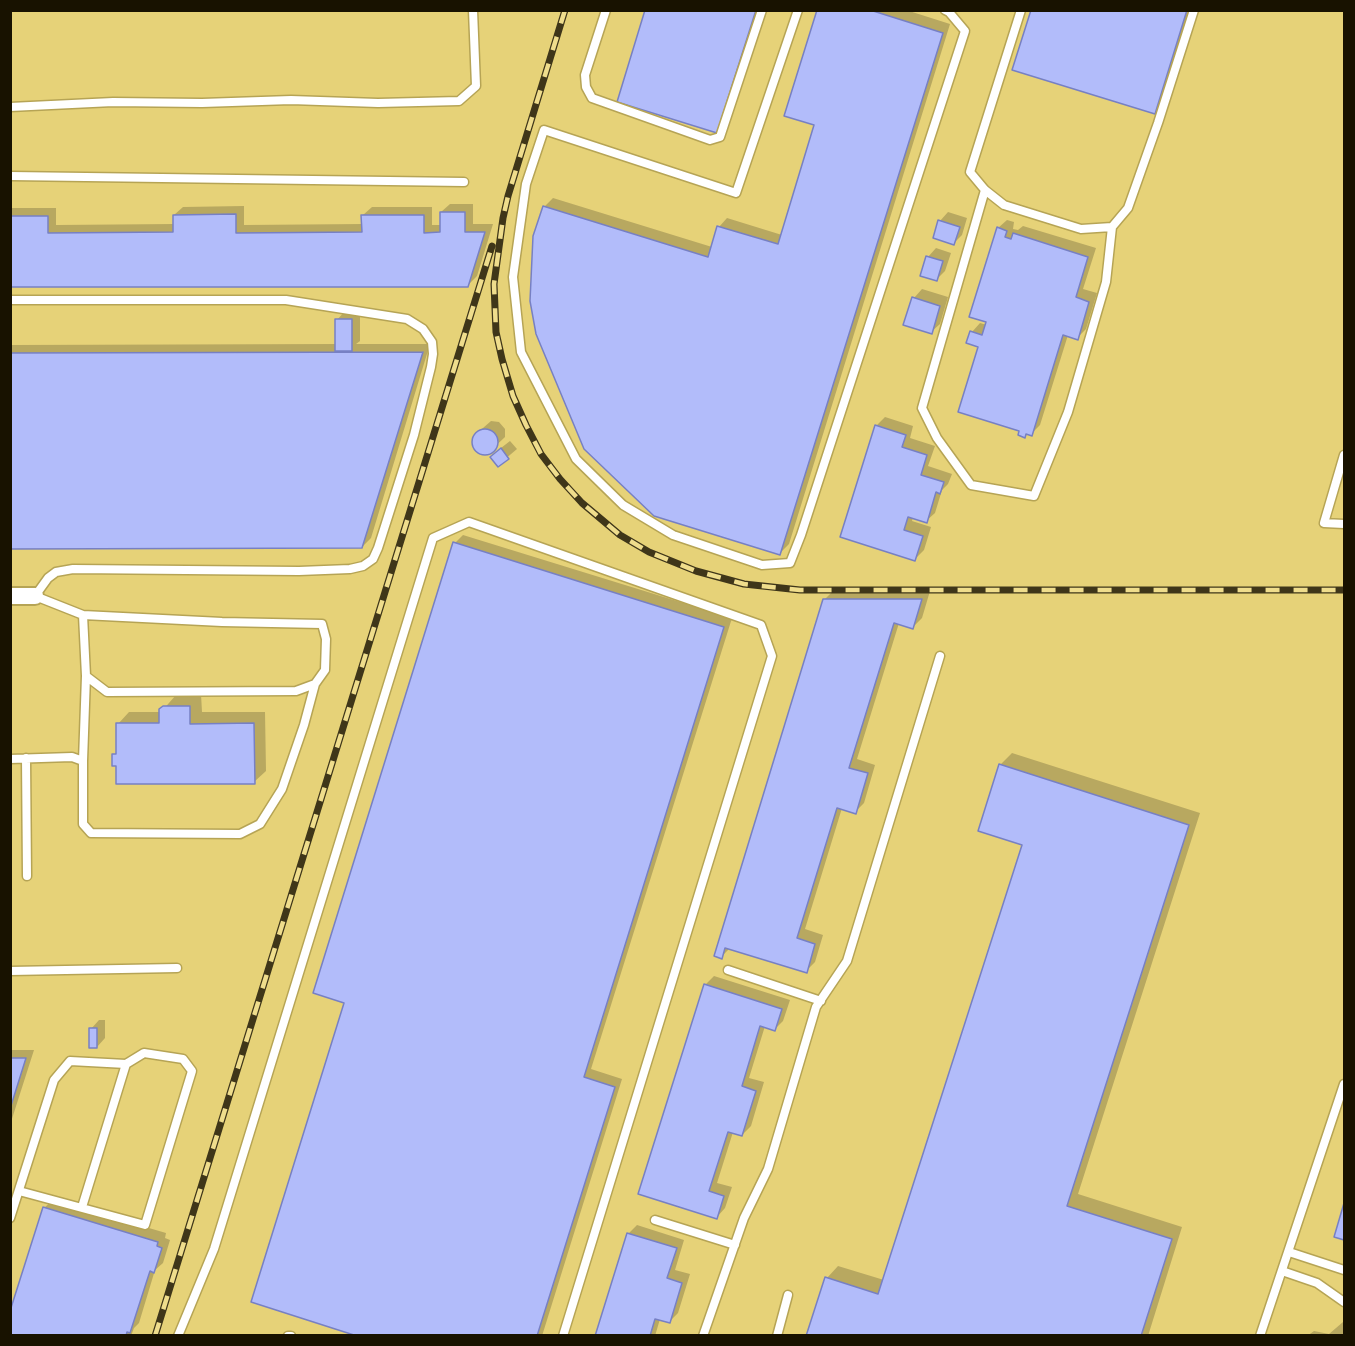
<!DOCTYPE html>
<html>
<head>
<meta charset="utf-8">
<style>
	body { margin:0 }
	#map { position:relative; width:1355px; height:1346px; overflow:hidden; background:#efdd8c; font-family:"Work Sans",sans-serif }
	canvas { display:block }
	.frame { position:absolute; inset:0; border:12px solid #181200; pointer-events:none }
</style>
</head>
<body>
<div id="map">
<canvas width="1355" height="1346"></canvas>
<div class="frame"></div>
</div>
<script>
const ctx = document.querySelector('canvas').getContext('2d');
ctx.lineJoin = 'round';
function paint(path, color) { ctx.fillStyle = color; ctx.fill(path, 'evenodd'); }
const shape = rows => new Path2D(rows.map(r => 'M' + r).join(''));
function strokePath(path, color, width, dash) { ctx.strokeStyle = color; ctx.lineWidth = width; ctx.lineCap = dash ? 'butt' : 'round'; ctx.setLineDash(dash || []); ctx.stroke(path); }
paint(shape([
	[10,11,1344,11,1344,1335,11,1335]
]), '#e6d278');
paint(shape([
	[647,10,761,10,726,122,717,131],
	[818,10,906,10,950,24,789,544,780,553,544,207,553,198,712,247,719,227,727,218,782,235,816,124],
	[1032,10,1192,10,1163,104,1154,112],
	[450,204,473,204,473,224,493,224,477,276,468,285,10,285,10,208,56,208,56,225,174,224,174,215,183,207,244,206,244,225,363,224,363,215,372,207,432,207,432,225,442,225,441,212],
	[948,212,967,218,962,235,954,243,940,221],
	[1007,220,1014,222,1013,229,1018,230,1023,226,1096,248,1083,289,1097,293,1086,329,1077,338,1068,335,1040,425,1031,434,1028,433,1024,436,972,332,980,323,987,325,998,228],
	[936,248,951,253,945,271,937,279,928,257],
	[922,289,948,297,940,324,931,332,914,298],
	[345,311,360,311,360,341,356,344,430,344,371,538,362,547,10,547,10,345,337,344,337,320],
	[885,417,913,426,910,438,935,446,928,466,952,474,948,484,942,490,935,513,926,521,913,517,912,521,931,527,924,550,915,559,842,536,876,426],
	[491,421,499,422,505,429,505,437,488,453,478,451,474,445,475,435],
	[510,441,517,449,498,465,501,448],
	[463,535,732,618,591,1069,622,1079,542,1336,362,1336,455,543],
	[833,591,930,591,922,618,913,627,899,623,857,759,875,765,864,803,855,812,842,808,805,929,823,935,815,962,806,971,730,948,721,957,824,600],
	[201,694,202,712,265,712,266,771,254,782,117,764,114,755,118,751,118,724,129,712,161,712,176,695],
	[1012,753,1200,813,1078,1194,1182,1227,1148,1336,808,1336,827,1278,838,1266,884,1280,1024,844,1000,765],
	[714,976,790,1000,783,1021,775,1029,765,1026,749,1078,764,1082,751,1126,742,1135,733,1132,717,1183,732,1187,725,1208,717,1217,640,1193,705,985],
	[99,1020,105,1020,105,1038,97,1047,91,1029],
	[10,1050,34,1050,10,1125],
	[53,1200,166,1233,165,1238,170,1240,163,1263,155,1270,139,1323,134,1328,131,1336,10,1336,44,1208],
	[637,1225,684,1240,675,1270,690,1274,678,1313,669,1322,660,1319,655,1336,597,1336,628,1234],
	[1343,1322,1344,1336,1307,1336,1314,1331,1329,1334]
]), '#0003');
const building = shape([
	[645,10,756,10,717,133,617,102,645,10],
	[817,10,870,10,943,33,780,555,654,516,584,449,536,334,530,301,533,236,543,206,708,257,717,226,778,244,814,125,784,116,817,10],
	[1031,10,1187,10,1155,114,1012,70,1031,10],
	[440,212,465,212,465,232,485,232,468,287,10,287,10,216,48,216,48,233,173,232,173,215,236,214,236,233,362,232,361,215,424,215,424,233,440,232,440,212],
	[938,220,960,227,954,245,933,238,938,220],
	[997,227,1007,231,1005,237,1011,239,1013,233,1088,257,1076,297,1089,302,1078,340,1063,335,1032,436,1026,434,1025,438,1018,435,1019,431,958,412,978,347,966,343,970,331,982,335,986,322,969,317,997,227],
	[926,256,943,261,937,281,920,276,926,256],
	[912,297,940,306,932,334,903,325,912,297],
	[335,319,352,319,352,351,335,351,335,319],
	[423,352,362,548,10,549,10,353,423,352],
	[875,425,906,435,902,447,927,455,921,475,944,482,940,494,936,492,927,523,908,517,904,530,923,536,915,561,840,537,875,425],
	'472 442a13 13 0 1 1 26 0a13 13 0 1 1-26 0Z',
	[501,448,509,459,498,467,490,457,501,448],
	[453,542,724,627,584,1077,615,1087,537,1336,357,1336,251,1302,344,1003,313,993,453,542],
	[823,599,922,599,913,629,894,623,849,768,868,773,856,814,837,808,797,938,815,944,807,973,725,948,722,959,714,956,823,599],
	[163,706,190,706,190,724,254,723,255,784,116,784,116,766,112,766,112,754,116,754,116,723,159,723,159,709,163,706],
	[999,764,1189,825,1067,1206,1172,1239,1141,1336,806,1336,825,1277,878,1294,1022,845,978,831,999,764],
	[704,984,782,1009,775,1031,760,1026,742,1086,756,1091,742,1136,728,1132,709,1191,724,1196,717,1219,638,1194,704,984],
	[89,1028,97,1028,97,1048,89,1048,89,1028],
	[10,1058,26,1058,10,1109,10,1058],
	[1344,1203,1344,1240,1334,1237,1344,1203],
	[43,1207,158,1242,157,1246,162,1248,154,1273,150,1271,130,1333,127,1332,126,1336,10,1336,10,1311,43,1207],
	[627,1233,677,1248,667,1278,682,1283,670,1323,655,1319,650,1336,595,1336,627,1233]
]);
paint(building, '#b2bcfa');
strokePath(building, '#7780c3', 1.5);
const service = shape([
	[606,10,585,75,586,87,592,98,710,140,720,137,762,10],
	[798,10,736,193,544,130,526,184,513,277,521,352,576,459,623,505,673,535,762,565,790,563,801,535,965,31,949,12,945,10],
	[1021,10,970,172,985,190,1004,205,1081,229,1112,227,1128,208,1158,123,1194,10],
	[10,107,113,102,202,103,291,100,378,103,459,101,476,86,473,10],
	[10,176,464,182],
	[985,190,922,408,937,438,971,485,1034,496,1068,412,1106,282,1112,227],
	[10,300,286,300,407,319,423,329,432,342,433,354,431,367,414,435,378,548,373,559,363,566,350,569,299,571,73,569,56,572,48,578,35,596,83,615,86,676,107,692,296,691,315,684,325,670,326,639,322,624,222,622,83,615],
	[1344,455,1324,523,1344,524],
	[26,758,27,876],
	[10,759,72,757,83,761,83,824,91,833,240,834,260,824,282,789,304,725,315,684],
	[83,761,86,676],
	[728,970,821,1001],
	[10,971,177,968],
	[19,1191,145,1225,192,1071,183,1059,144,1053,126,1064],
	[10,1218,54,1080,70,1061,126,1064,82,1207],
	[655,1220,735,1245],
	[1289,1252,1344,1270],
	[1282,1271,1317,1283,1344,1302],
	[178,1336,214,1249,433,538,469,522,761,625,772,656,563,1336],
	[288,1336,291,1336],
	[703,1336,744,1218,768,1169,816,1007,847,961,940,656],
	[777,1336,788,1295],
	[1260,1336,1344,1084]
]);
const minor = shape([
	[10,596,35,596]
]);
strokePath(service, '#b6a455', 11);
strokePath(minor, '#b6a455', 20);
strokePath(service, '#fff', 8);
strokePath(minor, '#fff', 16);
const rail = shape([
	[565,10,508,196,503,218,494,284,496,332,502,359,513,396,526,425,541,454,560,479,582,503,620,535,649,552,696,571,744,584,800,590,1344,590],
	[155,1336,492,246]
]);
strokePath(rail, '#3f3619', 7);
strokePath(rail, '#efdd8c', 4.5, [14]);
</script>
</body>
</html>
